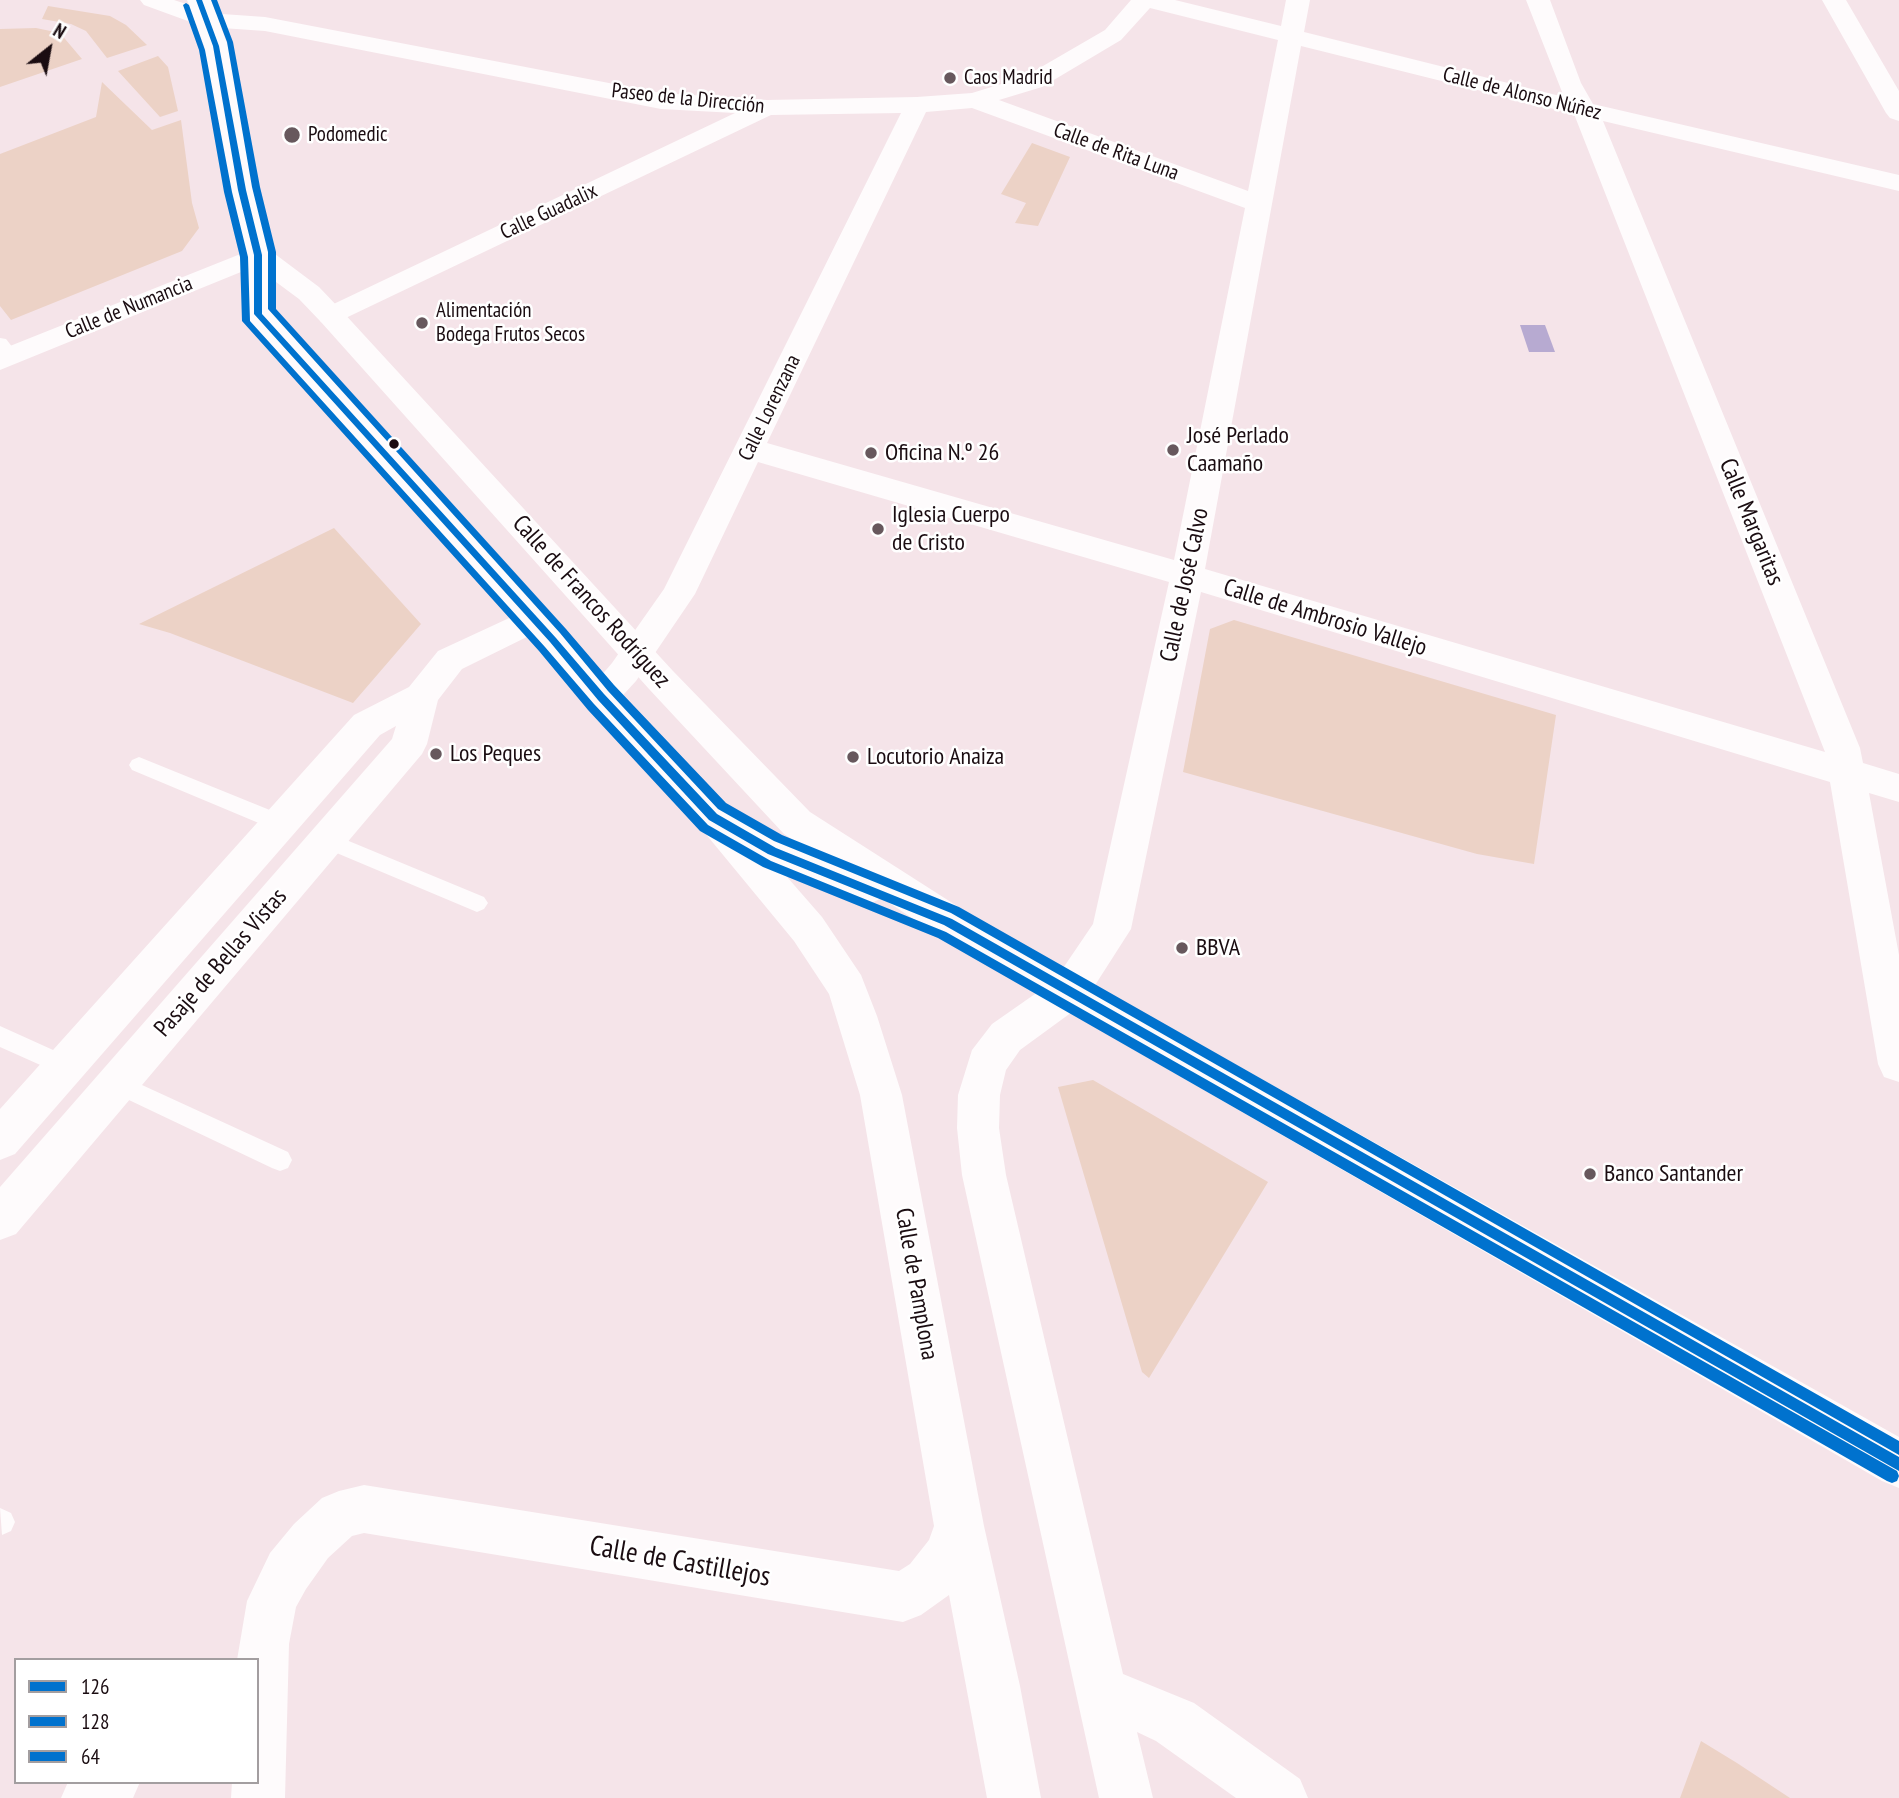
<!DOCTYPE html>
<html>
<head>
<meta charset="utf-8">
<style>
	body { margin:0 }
	#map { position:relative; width:1899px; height:1798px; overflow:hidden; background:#f5e4e9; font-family:"PT Sans Narrow",sans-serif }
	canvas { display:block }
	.legend { position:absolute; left:14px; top:1658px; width:245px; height:126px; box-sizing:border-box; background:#fff; border:2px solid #a39ea0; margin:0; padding:9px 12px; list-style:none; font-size:21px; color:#1a0c11 }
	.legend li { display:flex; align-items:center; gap:14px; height:35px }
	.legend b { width:35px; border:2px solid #a39ea0 }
	.north { position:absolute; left:14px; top:14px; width:70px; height:70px; -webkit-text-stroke:5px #fff; paint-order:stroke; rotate:31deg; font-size:19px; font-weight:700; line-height:28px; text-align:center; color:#1a0c11 }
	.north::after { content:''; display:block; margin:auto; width:24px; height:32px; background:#1a0c11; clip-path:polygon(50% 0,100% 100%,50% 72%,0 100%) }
</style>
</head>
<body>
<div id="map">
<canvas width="1899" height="1798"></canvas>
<ul class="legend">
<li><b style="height:9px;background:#0072ce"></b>126</li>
<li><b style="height:9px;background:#0072ce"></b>128</li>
<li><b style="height:9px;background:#0072ce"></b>64</li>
</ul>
<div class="north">N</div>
</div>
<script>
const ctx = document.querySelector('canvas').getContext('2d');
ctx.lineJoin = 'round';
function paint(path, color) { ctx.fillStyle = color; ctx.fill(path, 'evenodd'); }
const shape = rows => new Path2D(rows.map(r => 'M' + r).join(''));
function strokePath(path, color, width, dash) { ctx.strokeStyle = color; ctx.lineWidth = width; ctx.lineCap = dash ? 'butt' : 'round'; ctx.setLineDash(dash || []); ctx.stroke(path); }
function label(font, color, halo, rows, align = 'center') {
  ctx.font = font + ' "PT Sans Narrow",sans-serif'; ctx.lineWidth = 5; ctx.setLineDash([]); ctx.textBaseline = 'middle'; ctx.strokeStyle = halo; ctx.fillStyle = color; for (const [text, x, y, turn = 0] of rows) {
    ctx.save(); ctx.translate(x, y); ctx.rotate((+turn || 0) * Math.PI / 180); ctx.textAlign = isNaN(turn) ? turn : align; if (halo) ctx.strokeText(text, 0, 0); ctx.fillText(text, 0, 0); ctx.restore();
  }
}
paint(shape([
	[48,6,110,16,126,25,147,45,107,58,86,31,71,24,42,19],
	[36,28,60,33,82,59,0,87,0,29],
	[158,56,168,67,178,111,160,117,118,71],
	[102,82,152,130,181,120,192,203,199,228,182,251,11,320,0,306,0,154,96,117],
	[1032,143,1070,157,1038,226,1015,223,1026,203,1001,194],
	[334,528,421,624,353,703,170,633,139,624],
	[1234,620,1556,715,1534,864,1477,854,1183,772,1210,629],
	[1093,1080,1268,1182,1149,1378,1142,1372,1058,1087],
	[1701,1741,1737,1763,1790,1798,1680,1798]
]), '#ecd2c6');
paint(shape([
	[1520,325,1545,325,1555,352,1529,352]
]), '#b7aad1');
paint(shape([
	[0,338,6,339,17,353,19,357,17,361,5,361,0,354,0,338],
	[139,757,287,817,290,823,287,829,280,831,273,829,132,770,129,765,132,760,139,757],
	[327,832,484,897,488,903,484,909,477,912,320,846,317,840,320,834,327,832],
	[0,1026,73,1059,76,1066,73,1073,65,1076,0,1047,0,1026],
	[118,1074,288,1152,292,1160,288,1168,280,1171,272,1168,110,1091,107,1084,110,1077,118,1074],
	[0,1508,11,1513,15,1522,11,1531,2,1535,0,1508]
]), '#fefbfc');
paint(shape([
	[1131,0,1175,0,1281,26,1286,0,1310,0,1304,32,1564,97,1526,0,1550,0,1581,83,1593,104,1899,175,1899,191,1603,121,1860,748,1863,763,1899,774,1899,802,1869,793,1899,955,1899,1082,1884,1077,1878,1064,1830,782,1201,592,1131,929,1083,1004,1020,1050,1006,1070,1000,1095,999,1128,1006,1175,1123,1674,1194,1703,1300,1779,1308,1798,1236,1798,1156,1741,1137,1732,1153,1798,1099,1798,962,1175,957,1128,958,1095,972,1050,992,1024,1055,980,1093,924,1169,582,758,462,695,594,636,681,613,706,601,710,589,706,583,697,612,663,664,589,901,113,771,115,331,325,321,322,317,316,321,310,735,113,661,109,265,31,208,27,200,25,196,20,200,15,208,13,265,17,661,93,767,100,917,97,972,93,1024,77,1105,30,1131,0],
	[1150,8,1278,40,1248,191,999,100,1042,87,1121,40,1150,8],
	[1301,46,1574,114,1825,752,1205,569,1301,46],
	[972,108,1245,208,1174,560,767,443,926,112,972,108],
	[1822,0,1846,0,1899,91,1899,121,1890,118,1886,113,1822,0],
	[258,247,268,249,272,255,268,261,0,370,0,350,258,247],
	[533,607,545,610,550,619,545,628,462,669,438,700,427,744,422,754,16,1234,0,1240,0,1187,392,739,396,726,380,735,15,1154,0,1160,0,1109,354,715,409,687,438,651,533,607],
	[713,802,726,807,822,917,861,975,877,1016,902,1095,984,1526,1020,1686,1041,1798,987,1798,949,1595,921,1615,903,1622,364,1533,352,1536,328,1558,306,1589,296,1607,289,1644,285,1798,231,1798,232,1782,257,1782,257,1660,237,1660,247,1601,270,1553,294,1524,322,1498,339,1491,364,1485,899,1571,910,1564,929,1540,934,1526,860,1095,829,994,794,941,700,827,694,817,700,807,713,802],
	[68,1782,140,1782,133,1798,61,1798,68,1782]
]), '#fefbfc');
paint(shape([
	[140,0,174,0,189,5,187,0,211,0,228,46,255,190,271,251,319,287,341,310,673,671,810,812,982,922,1899,1437,1899,1488,1882,1481,954,946,882,898,867,905,853,900,759,862,700,827,589,706,541,649,248,320,244,314,244,255,229,190,204,46,196,24,144,5,140,0],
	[272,279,299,299,321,322,649,689,784,834,807,849,785,840,726,807,613,688,565,631,272,312,272,279]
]), '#fefbfc');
paint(shape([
	[196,0,202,0,219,46,246,190,262,255,262,314,556,638,604,694,717,814,776,848,952,919,1899,1457,1899,1471,944,925,768,854,709,820,598,700,550,642,254,314,254,255,238,190,213,46,196,0]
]), '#0072ce');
paint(shape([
	[186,3,189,5,205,50,232,192,248,257,250,321,545,647,594,704,708,825,771,861,946,932,1897,1471,1899,1476,1897,1481,1892,1483,1887,1481,938,938,763,867,700,831,588,710,539,651,242,321,240,257,224,192,199,50,183,5,186,3]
]), '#0072ce');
paint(shape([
	[211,0,217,0,233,42,260,187,276,252,276,309,566,629,614,685,726,803,782,835,959,907,1899,1441,1899,1455,951,913,774,841,718,809,608,691,560,633,268,309,268,252,252,187,227,42,211,0]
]), '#0072ce');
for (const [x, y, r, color] of [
	[950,78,7,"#67585d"],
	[292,135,9,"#67585d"],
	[422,323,7,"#67585d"],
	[394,444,6,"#1a0c11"],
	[1173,450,7,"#67585d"],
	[871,453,7,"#67585d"],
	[878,529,7,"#67585d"],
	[436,754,7,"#67585d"],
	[853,757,7,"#67585d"],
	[1182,948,7,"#67585d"],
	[1590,1174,7,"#67585d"]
]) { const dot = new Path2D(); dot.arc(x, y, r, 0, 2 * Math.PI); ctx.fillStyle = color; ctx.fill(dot); strokePath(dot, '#fff', 2.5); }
label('21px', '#1a0c11', '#fff', [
	["Caos Madrid",964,78],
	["Podomedic",308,135],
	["Alimentación",436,311],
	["Bodega Frutos Secos",436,335]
], 'left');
label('21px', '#1a0c11', '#fff', [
	["Calle de Alonso Núñez",1522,94,14],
	["Paseo de la Dirección",688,99,6],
	["Calle de Rita Luna",1116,152,20],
	["Calle Guadalix",549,212,-25],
	["Calle de Numancia",129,308,-22],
	["Calle Lorenzana",770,408,-64]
]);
label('24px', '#1a0c11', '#fff', [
	["José Perlado",1187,436],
	["Caamaño",1187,464],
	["Oficina N.º 26",885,453],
	["Iglesia Cuerpo",892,515],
	["de Cristo",892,543],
	["Los Peques",450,754],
	["Locutorio Anaiza",867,757],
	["BBVA",1196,948],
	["Banco Santander",1604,1174]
], 'left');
label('24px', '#1a0c11', '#fff', [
	["Calle Margaritas",1751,522,68],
	["Calle de José Calvo",1185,585,-78],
	["Calle de Francos Rodríguez",591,602,48],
	["Calle de Ambrosio Vallejo",1325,618,17],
	["Pasaje de Bellas Vistas",221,963,-49],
	["Calle de Pamplona",916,1284,80]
]);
label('28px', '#1a0c11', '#fff', [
	["Calle de Castillejos",680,1562,10]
]);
</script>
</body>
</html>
